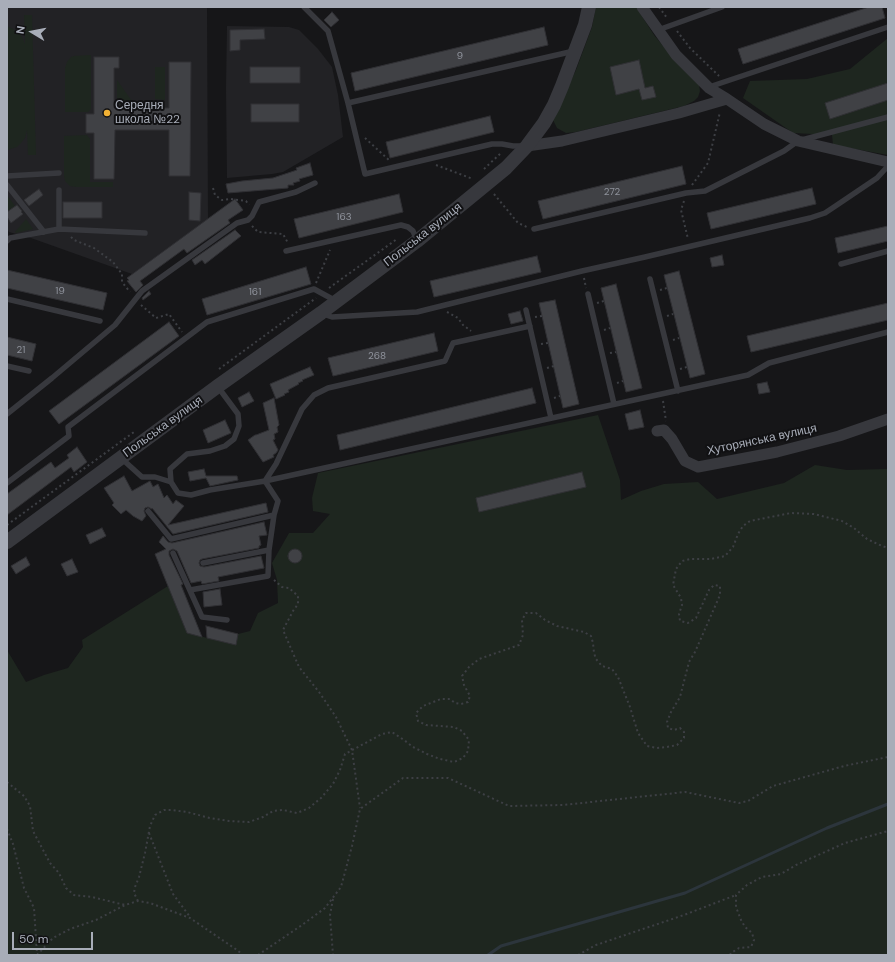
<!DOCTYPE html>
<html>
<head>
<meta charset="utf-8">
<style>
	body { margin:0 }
	#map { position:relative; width:895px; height:962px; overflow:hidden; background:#161618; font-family:"DM Sans",sans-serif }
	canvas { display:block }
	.frame { position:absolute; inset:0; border:8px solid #a8adb8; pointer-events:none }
	.north { position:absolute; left:12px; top:12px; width:40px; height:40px; -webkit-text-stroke:3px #111113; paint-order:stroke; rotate:280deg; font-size:11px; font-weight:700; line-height:16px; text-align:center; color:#a8adb8 }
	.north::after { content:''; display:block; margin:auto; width:14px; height:18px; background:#a8adb8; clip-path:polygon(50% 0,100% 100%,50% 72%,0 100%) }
	.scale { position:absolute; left:12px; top:932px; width:81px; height:18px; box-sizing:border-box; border:2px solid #a8adb8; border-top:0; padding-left:5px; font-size:12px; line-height:14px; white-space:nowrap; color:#a8adb8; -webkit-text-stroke:3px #111113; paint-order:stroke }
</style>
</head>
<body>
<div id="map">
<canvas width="895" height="962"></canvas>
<div class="frame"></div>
<div class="north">N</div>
<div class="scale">50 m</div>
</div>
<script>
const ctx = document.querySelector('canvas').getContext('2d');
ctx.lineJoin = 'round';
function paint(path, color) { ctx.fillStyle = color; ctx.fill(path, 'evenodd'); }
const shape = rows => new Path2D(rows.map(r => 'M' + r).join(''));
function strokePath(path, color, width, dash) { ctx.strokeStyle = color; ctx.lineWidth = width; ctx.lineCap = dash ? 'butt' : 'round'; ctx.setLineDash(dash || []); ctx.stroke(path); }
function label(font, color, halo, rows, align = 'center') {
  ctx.font = font + ' "DM Sans",sans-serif'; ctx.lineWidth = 4; ctx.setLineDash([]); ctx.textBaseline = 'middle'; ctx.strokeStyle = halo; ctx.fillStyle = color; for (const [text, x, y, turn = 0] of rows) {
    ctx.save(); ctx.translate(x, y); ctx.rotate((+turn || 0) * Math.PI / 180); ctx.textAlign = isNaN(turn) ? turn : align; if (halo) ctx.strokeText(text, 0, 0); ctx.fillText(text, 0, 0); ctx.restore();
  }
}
paint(shape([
	[7,7,207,7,208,219,132,274,31,238,9,232,7,229],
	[227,26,289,27,299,30,318,49,332,67,338,95,343,137,283,172,272,174,227,178,226,88]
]), '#222225');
paint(shape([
	[596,7,636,7,654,35,678,64,699,85,700,91,698,97,694,101,684,106,576,132,566,133,557,128,553,120,576,70,592,27],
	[24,15,32,15,36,155,28,155,27,130,25,138,21,143,17,147,7,150,7,26,13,29,18,32,22,37,25,44],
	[888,38,888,155,833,145,832,135,793,133,743,98,750,81,807,79,850,69],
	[91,55,91,109,88,112,65,112,65,68,67,62,71,57,74,56],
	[155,67,165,67,165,100,155,99],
	[117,80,134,104,117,104],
	[87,135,90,139,90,182,113,182,113,187,76,187,70,186,65,181,64,176,64,136],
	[7,195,15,206,8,211,7,209],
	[26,219,33,229,16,233,15,232],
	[598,415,620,480,621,500,641,491,664,484,698,482,717,499,784,483,815,465,847,470,887,469,888,468,888,955,7,955,7,650,26,682,44,675,68,668,83,647,82,640,168,586,187,633,236,645,238,634,250,631,258,613,278,603,277,580,272,563,289,533,313,533,330,514,313,511,312,498,318,473]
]), '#1e261f');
strokePath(shape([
	[488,955,501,946,685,893,827,828,888,804]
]), '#2c353c', 3);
const building = shape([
	[869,7,882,7,885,18,743,64,738,49,869,7],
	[332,12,339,20,331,27,324,20,332,12],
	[544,27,548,45,355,91,351,73,544,27],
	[264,29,265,39,240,40,240,50,230,51,230,30,264,29],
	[94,57,119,57,119,68,114,68,114,108,169,108,169,62,191,62,190,176,169,176,169,130,115,130,114,179,94,179,94,133,86,133,86,114,94,114,94,57],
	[639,60,645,88,653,86,656,97,642,100,639,89,616,95,610,67,639,60],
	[250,67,300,67,300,83,250,83,250,67],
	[888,83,888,100,830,119,825,103,888,83],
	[251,104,299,104,299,122,251,122,251,104],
	[490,116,494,132,390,158,386,142,490,116],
	[310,163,313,175,299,179,300,181,293,183,294,185,288,185,288,188,228,193,226,184,242,181,273,178,297,170,296,168,310,163],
	[682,166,686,184,543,219,538,201,682,166],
	[812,188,816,204,711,229,707,213,812,188],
	[39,189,43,195,29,206,24,200,39,189],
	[189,192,201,193,200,221,189,220,189,192],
	[399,194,403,212,299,238,294,219,399,194],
	[235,199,243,210,228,220,230,223,187,253,184,249,140,281,143,285,136,292,127,281,129,280,127,278,235,199],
	[63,202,102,202,102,218,63,218,63,202],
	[17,205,22,211,21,212,23,214,11,223,7,217,7,212,17,205],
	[888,226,888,241,838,253,835,238,888,226],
	[235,230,241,236,205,264,202,260,195,265,192,260,235,230],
	[722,255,724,265,712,267,710,258,722,255],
	[537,256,541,272,434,297,430,281,537,256],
	[306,267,311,284,207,315,202,299,306,267],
	[7,270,107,293,103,310,7,288,7,270],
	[679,271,705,374,690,378,664,275,679,271],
	[616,284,642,388,626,392,601,288,616,284],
	[149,291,151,294,143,300,142,298,149,291],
	[555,300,579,404,563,408,539,303,555,300],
	[888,303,888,320,751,352,747,336,888,303],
	[520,311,523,321,511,324,508,314,520,311],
	[169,322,179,336,59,424,49,411,169,322],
	[434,333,438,351,333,376,328,358,434,333],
	[7,337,36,344,32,361,7,355,7,337],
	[310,367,314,375,302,380,303,381,298,383,299,384,288,390,289,392,284,394,285,395,276,399,270,384,310,367],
	[767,382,770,392,759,394,757,384,767,382],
	[532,388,536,403,340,450,337,435,532,388],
	[249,392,254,401,242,407,238,398,249,392],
	[274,398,279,425,277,427,278,432,274,434,275,439,273,440,278,450,276,453,273,455,274,457,263,462,248,440,255,435,256,435,269,430,263,403,274,398],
	[640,410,644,427,629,430,625,414,640,410],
	[225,420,231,433,208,443,203,430,225,420],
	[77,447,87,462,74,472,71,467,7,515,7,494,51,462,55,468,69,458,67,455,77,447],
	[204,469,206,476,237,476,238,480,210,486,206,478,190,481,188,472,204,469],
	[582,472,586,487,479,512,476,498,582,472],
	[124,476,132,491,150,481,153,487,158,484,164,498,167,495,173,504,176,500,184,506,168,525,266,503,268,512,173,534,152,508,152,509,148,507,145,508,144,511,146,516,142,521,133,516,126,510,121,514,112,505,114,503,104,488,124,476],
	[264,522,267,535,259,536,261,545,259,546,259,548,202,559,200,560,199,563,200,566,204,567,261,556,264,568,218,577,219,581,202,584,201,581,191,583,177,551,173,549,169,551,169,555,183,584,181,585,202,637,187,633,155,554,166,549,159,542,163,536,168,542,172,543,264,522],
	[102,528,106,536,90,544,86,535,102,528],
	'288 556a7 7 0 1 1 14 0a7 7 0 1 1-14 0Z',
	[26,557,30,565,16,574,11,566,26,557],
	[72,559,78,572,67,576,61,564,72,559],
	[220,589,222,605,204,607,203,592,220,589],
	[206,626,238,634,236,645,207,638,206,626]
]);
paint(building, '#404145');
strokePath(building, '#303034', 1);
strokePath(shape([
	[659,7,667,18],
	[677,31,690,48,719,76],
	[365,138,390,161],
	[436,165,473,179],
	[484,169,501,153],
	[692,185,708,163,720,112],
	[213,188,215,195,222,200,231,199,246,201,249,205],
	[494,194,518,223,527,227],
	[684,201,681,210,688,239],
	[252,226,258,232,283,234,288,243],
	[71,237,74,240,94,248,113,262,122,274,122,282,130,292],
	[584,278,586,288],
	[316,283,330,250],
	[329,288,397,239],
	[660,290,667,288],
	[597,303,604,301],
	[141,305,156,318,169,314,182,332],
	[447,312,458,318,463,325,471,331],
	[667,316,673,314],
	[535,317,542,316],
	[604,330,610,328],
	[673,340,679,338],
	[541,344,548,343],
	[610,353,616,352],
	[547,368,554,366],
	[219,369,316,298],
	[680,369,687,367],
	[617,383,623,381],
	[554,398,560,396],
	[663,401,666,421],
	[7,525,134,432],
	[274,580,282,587,289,588,298,596,298,604,293,611,283,630,299,667,319,692,336,717,352,750,360,808],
	[7,782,24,796,30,806,33,831,50,863,59,873,66,888,74,895,92,897,125,905],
	[7,829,13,844,24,888,34,908,37,954],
	[149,833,173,894,190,917],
	[333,899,330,915,333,955],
	[138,901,134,893,135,887,139,877,145,853,150,826,155,815,164,810,172,810,187,812,210,818,229,821,249,822,263,817,273,811,283,810,297,813,309,808,321,798,333,784,340,770,345,754,382,734,392,732,404,740,413,747,427,754,440,759,454,762,463,758,468,751,469,740,462,731,454,727,426,725,418,721,416,713,423,706,441,699,450,699,455,703,461,704,468,702,470,696,464,685,462,676,469,667,479,659,519,645,523,635,522,620,526,613,536,613,545,620,557,626,584,632,591,636,593,643,594,653,596,659,602,666,612,669,618,677,630,707,638,733,647,746,657,748,667,747,677,745,684,738,684,732,680,728,674,730,668,728,667,722,671,712,680,697,689,662,695,652,720,595,720,586,714,585,709,590,696,618,688,623,680,621,679,614,682,605,681,598,673,585,676,569,682,561,690,559,711,559,725,556,733,547,738,534,743,526,750,521,791,513,814,514,842,521,854,528,867,539,882,546,888,548],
	[37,955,53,938,70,929,96,920,125,905,138,901,150,903,190,918,237,950,243,955],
	[258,955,302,925,325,908,341,887,352,846,360,809,403,778,448,778,509,806,563,805,685,792,739,803,748,801,773,786,844,766,888,757],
	[578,955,596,945,684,915,736,895],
	[730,955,731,953,739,948,751,947,754,940,752,933,745,927,741,920,736,907,736,895,747,885,762,877,781,874,796,865,845,843,888,831]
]), '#3d3f44', 2, [2, 3]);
strokePath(shape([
	[304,7,328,31,348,103,365,174,492,144,502,144,513,146,523,146],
	[658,30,722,7],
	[709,87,888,27],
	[348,103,574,51],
	[7,176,59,173],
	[7,185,44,232],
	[59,190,59,229],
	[534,229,686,193,705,191,784,151,798,141,888,117],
	[7,241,10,238,59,229,145,233],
	[286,251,401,225,408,227,413,231,417,241],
	[841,264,888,251],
	[650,279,678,391],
	[588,294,614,404],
	[7,299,100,321],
	[526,310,551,418],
	[323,314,332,317,417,312,582,271,645,257,810,218,825,213,837,205,877,178,888,166],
	[7,366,29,371],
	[7,414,52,378,115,325,142,291,237,223,248,220,252,216,259,202,296,192,315,183],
	[121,458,142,477,155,477,171,482],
	[265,481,748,375,769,363,888,332],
	[265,481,276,464,302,409,314,395,328,388,445,361,453,343,530,326],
	[7,483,69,436,68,427,207,322,314,289,336,301],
	[148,511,171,539,274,515,278,501,265,481,210,490,191,495,178,493,171,482,170,469,187,454,210,451,225,446,234,439,239,426,238,414,218,387],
	[173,553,202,617,227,620],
	[203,563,269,550,274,515],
	[190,590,268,576,269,550]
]), '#37383d', 5.5);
strokePath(shape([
	[642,7,676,55,709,88,727,99],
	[527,146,562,141,679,113,727,99,764,124,798,141,888,162],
	[657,431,664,430,672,439,685,461,698,467,777,452,839,436,888,419]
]), '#37383d', 11);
strokePath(shape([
	[7,542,218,386,321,313,417,241,506,168,527,146,544,123,554,105,562,86,585,25,589,7]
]), '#37383d', 14);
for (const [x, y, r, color] of [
	[107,113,4,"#f2b134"]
]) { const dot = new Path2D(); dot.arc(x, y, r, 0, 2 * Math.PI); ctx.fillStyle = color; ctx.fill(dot); strokePath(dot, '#111113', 1.5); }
label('10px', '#8e929b', null, [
	["9",460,56],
	["272",612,192],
	["163",344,217],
	["19",60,291],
	["161",255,292],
	["21",21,350],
	["268",377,356]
]);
label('12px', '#a8adb8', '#111113', [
	["Середня",115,106],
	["школа №22",115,120]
], 'left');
label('12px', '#a8adb8', '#111113', [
	["Польська вулиця",423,235,-38],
	["Польська вулиця",163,427,-36],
	["Хуторянська вулиця",762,440,-12]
]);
</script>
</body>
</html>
